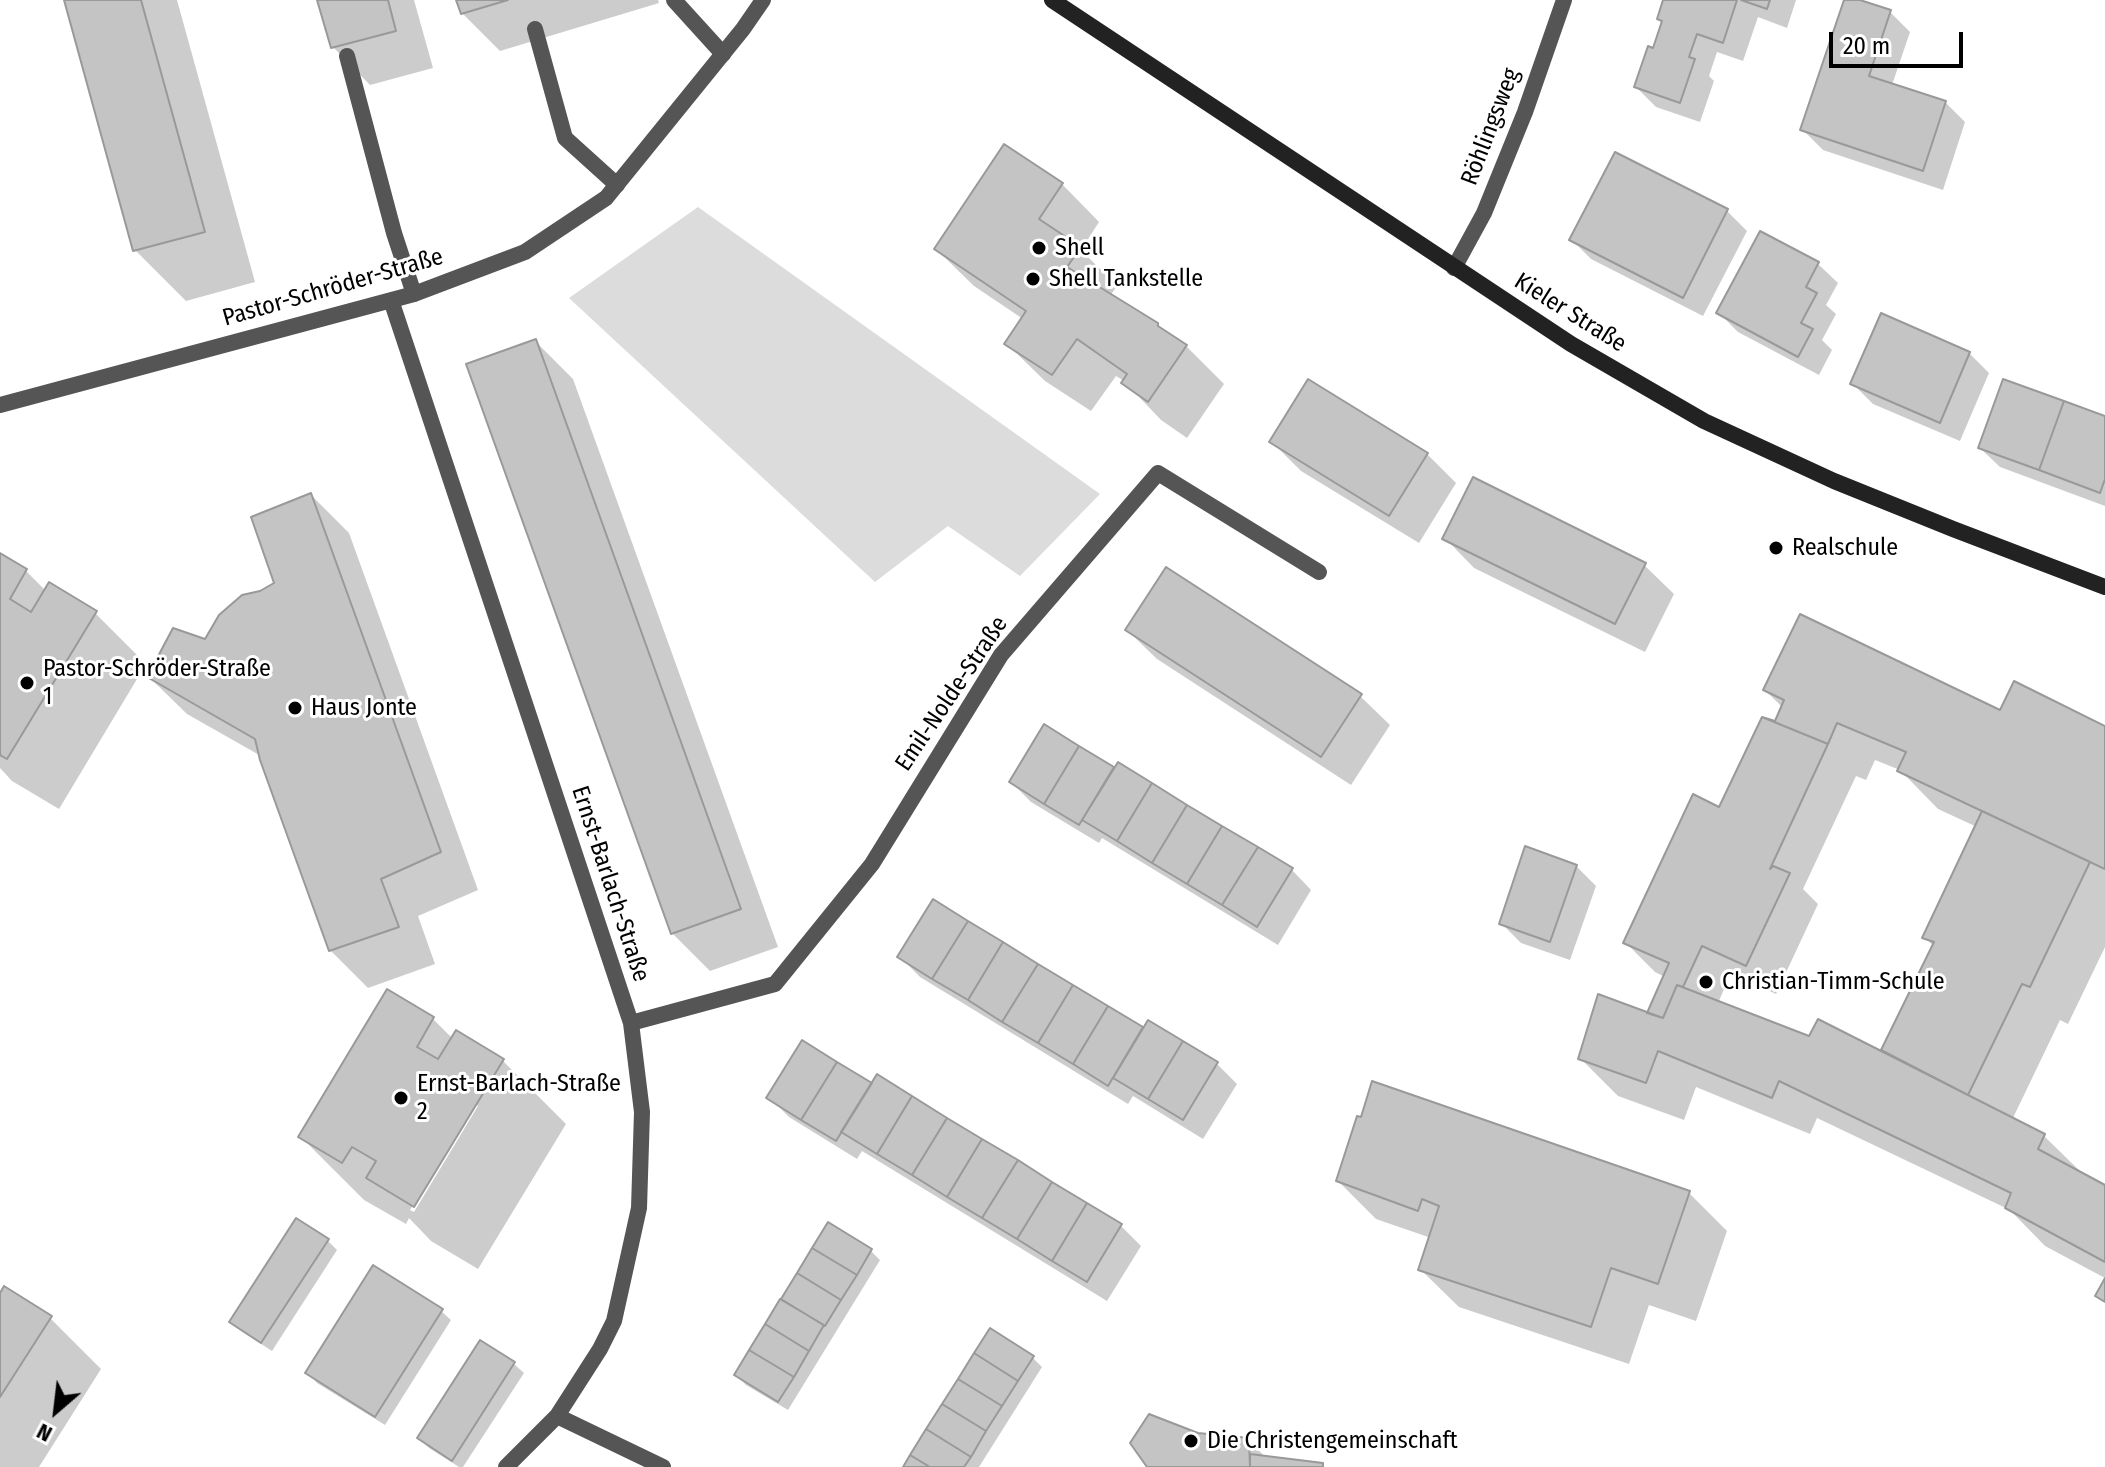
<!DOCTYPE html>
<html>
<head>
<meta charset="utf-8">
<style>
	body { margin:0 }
	#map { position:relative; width:2105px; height:1467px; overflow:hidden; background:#fff; font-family:"Fira Sans Condensed",sans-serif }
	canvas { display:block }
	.north { position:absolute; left:16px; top:1371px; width:80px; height:80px; -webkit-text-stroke:6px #fff; paint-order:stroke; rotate:208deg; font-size:22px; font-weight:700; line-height:32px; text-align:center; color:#000 }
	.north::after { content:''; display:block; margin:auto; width:28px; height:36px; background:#000; clip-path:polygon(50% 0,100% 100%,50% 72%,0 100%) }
	.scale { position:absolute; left:1829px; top:32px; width:134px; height:36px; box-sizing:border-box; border:4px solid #000; border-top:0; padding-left:10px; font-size:24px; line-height:28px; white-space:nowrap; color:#000; -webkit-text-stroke:6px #fff; paint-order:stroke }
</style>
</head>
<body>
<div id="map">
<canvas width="2105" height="1467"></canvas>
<div class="north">N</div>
<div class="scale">20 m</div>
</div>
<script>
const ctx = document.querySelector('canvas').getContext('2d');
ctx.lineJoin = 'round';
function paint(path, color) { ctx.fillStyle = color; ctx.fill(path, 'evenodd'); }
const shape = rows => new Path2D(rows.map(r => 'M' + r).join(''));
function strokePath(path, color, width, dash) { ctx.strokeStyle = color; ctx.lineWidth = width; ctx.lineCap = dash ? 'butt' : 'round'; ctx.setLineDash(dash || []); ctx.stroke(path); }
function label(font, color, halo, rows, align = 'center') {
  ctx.font = font + ' "Fira Sans Condensed",sans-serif'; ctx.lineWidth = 6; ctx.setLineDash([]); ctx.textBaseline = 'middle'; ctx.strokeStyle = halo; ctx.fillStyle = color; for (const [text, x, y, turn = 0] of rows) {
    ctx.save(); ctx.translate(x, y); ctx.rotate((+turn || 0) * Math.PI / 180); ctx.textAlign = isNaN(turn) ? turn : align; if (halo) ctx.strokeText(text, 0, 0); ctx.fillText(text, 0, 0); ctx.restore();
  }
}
paint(shape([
	[698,207,1100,494,1020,576,948,526,875,582,569,298]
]), '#dcdcdc');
paint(shape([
	[66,0,177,0,255,282,186,301,135,250],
	[319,0,414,0,433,68,370,85,333,47],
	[459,0,658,0,659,3,500,51,462,13],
	[1666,0,1796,0,1787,28,1758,17,1743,61,1717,52,1709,76,1714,81,1700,122,1656,107,1636,87,1655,51,1664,23],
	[1846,0,1854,0,1890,12,1910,32,1892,85,1945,102,1965,122,1943,190,1823,150,1803,130],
	[1615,154,1727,211,1747,231,1703,316,1591,259,1572,240],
	[1062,184,1099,222,1081,250,1117,286,1110,296,1186,346,1224,384,1187,438,1161,420,1124,381,1116,376,1091,411,1045,381,1007,344,1023,319,974,286,936,249],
	[1818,264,1838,283,1826,305,1836,314,1822,340,1832,350,1819,375,1738,332,1719,313],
	[536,342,573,379,778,947,710,971,672,933],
	[1969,353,1989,373,1960,441,1873,404,1853,384],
	[2105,418,2105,506,2000,467,1980,448],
	[1272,442,1427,454,1456,483,1419,543,1301,471],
	[311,495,349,533,478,890,418,916,435,964,368,988,330,950,261,756,187,714,149,677,205,641,261,593,277,584],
	[1445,538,1644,565,1674,594,1645,652,1474,568],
	[0,555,26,571,46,591,95,613,146,664,59,809,12,781,0,768],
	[1127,630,1360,696,1390,725,1351,785,1157,659],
	[1765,690,2001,713,2105,728,2105,947,2068,1024,2060,1020,2012,1120,2044,1136,2082,1173,2105,1187,2105,1278,2045,1246,2010,1210,1817,1118,1810,1134,1696,1087,1684,1120,1618,1096,1580,1058,1648,1015,1665,977,1655,972,1626,943,1720,810,1775,725,1783,708],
	[1875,760,1900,770,1938,809,1977,827,1925,937,1934,947,1882,1053,1810,1039,1718,1003,1731,973,1776,994,1818,904,1803,889,1856,776,1866,780],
	[1045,727,1115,770,1292,870,1311,890,1278,945,1102,838,1099,843,1031,802,1011,782],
	[1576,866,1596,886,1570,960,1521,943,1501,923],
	[933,902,1144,1030,1149,1023,1217,1064,1237,1084,1203,1139,1133,1096,1128,1104,920,977,900,957],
	[388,992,433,1019,453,1039,503,1061,566,1124,478,1269,431,1241,409,1218,406,1224,364,1200,301,1137],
	[475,1103,478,1106,414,1212,410,1210],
	[878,1077,1121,1226,1141,1246,1107,1301,862,1151,857,1159,789,1117,769,1097,872,1085],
	[1338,1181,1689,1193,1727,1231,1696,1321,1649,1305,1629,1364,1459,1307,1421,1270,1431,1238,1376,1219],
	[828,1225,871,1251,880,1260,788,1410,746,1385,736,1375],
	[328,1241,337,1250,272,1351,241,1331,231,1321],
	[0,1292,50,1318,101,1369,39,1467,0,1467],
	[441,1311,451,1320,385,1425,317,1383,308,1373],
	[481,1342,514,1364,524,1373,463,1467,459,1467,429,1448,419,1438],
	[1032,1357,1042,1367,979,1467,905,1467],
	[1197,1435,1249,1440,1266,1458,1323,1467,1149,1467]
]), '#0003');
const building = shape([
	[64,0,141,0,205,232,133,251,64,0],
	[317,0,388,0,396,31,331,48,317,0],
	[456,0,508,0,461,14,456,0],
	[1663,0,1737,0,1723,43,1697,34,1689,57,1695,59,1680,103,1634,87,1648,46,1653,48,1662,21,1657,19,1663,0],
	[1741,0,1770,0,1767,9,1741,0],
	[1844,0,1860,0,1891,10,1869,76,1946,101,1923,171,1800,130,1844,0],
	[1004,144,1063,183,1039,219,1081,247,1067,267,1158,323,1158,326,1187,345,1148,402,1121,383,1127,374,1077,339,1052,375,1004,344,1026,311,934,249,1004,144],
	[1615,152,1728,209,1683,298,1569,240,1615,152],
	[1760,231,1819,262,1806,287,1817,293,1801,323,1813,329,1798,357,1716,313,1760,231],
	[1881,313,1970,352,1940,423,1850,384,1881,313],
	[536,339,741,909,671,934,466,364,536,339],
	[1308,379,1428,453,1389,516,1269,442,1308,379],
	[2003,379,2064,401,2039,470,1978,448,2003,379],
	[2064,401,2105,416,2105,479,2100,493,2039,470,2064,401],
	[1473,477,1646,563,1615,624,1442,539,1473,477],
	[311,493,441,852,381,879,399,927,329,951,260,760,255,739,147,677,173,628,205,639,219,615,242,595,260,591,274,583,251,517,311,493],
	[0,553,27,569,10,599,31,612,49,582,97,611,7,759,0,755,0,553],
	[1166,567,1362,694,1321,757,1125,630,1166,567],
	[1800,614,2000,710,2014,681,2105,726,2105,869,1897,771,1906,752,1837,723,1828,744,1762,717,1775,721,1784,700,1763,690,1800,614],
	[1762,717,1828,744,1770,869,1773,866,1790,873,1746,966,1702,946,1683,987,1677,985,1663,1018,1647,1013,1669,963,1623,943,1693,794,1719,807,1762,717],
	[1044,724,1079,746,1044,804,1009,782,1044,724],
	[1079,746,1114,767,1079,825,1044,804,1079,746],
	[1118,762,1152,783,1117,841,1082,820,1118,762],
	[1152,783,1187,805,1152,863,1117,841,1152,783],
	[1187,805,1222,826,1187,884,1152,863,1187,805],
	[1982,811,2090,862,2030,987,2022,984,1968,1095,1881,1050,1934,942,1922,938,1982,811],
	[1222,826,1258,847,1222,905,1187,884,1222,826],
	[1525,846,1577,865,1550,942,1499,924,1525,846],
	[1258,847,1293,868,1257,927,1222,905,1258,847],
	[933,899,968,921,932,979,897,957,933,899],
	[968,921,1003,942,968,1000,932,979,968,921],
	[1003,942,1038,964,1002,1022,968,1000,1003,942],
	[1038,964,1073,985,1038,1043,1002,1022,1038,964],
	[1073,985,1108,1006,1073,1064,1038,1043,1073,985],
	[1677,985,1809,1036,1818,1019,2045,1134,2038,1149,2105,1185,2105,1262,2005,1208,2011,1193,1779,1081,1772,1098,1658,1051,1646,1083,1578,1059,1598,994,1663,1018,1677,985],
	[387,989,434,1017,417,1047,438,1059,456,1030,504,1059,414,1207,366,1178,376,1161,352,1147,342,1163,298,1137,387,989],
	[1108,1006,1143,1027,1108,1086,1073,1064,1108,1006],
	[1148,1020,1183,1041,1148,1099,1113,1078,1148,1020],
	[802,1040,837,1062,801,1120,766,1098,802,1040],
	[1183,1041,1218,1062,1183,1120,1148,1099,1183,1041],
	[837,1062,872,1083,836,1141,801,1120,837,1062],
	[877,1074,912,1096,877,1154,841,1132,877,1074],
	[1372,1081,1690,1191,1658,1284,1611,1268,1591,1327,1418,1270,1439,1206,1422,1199,1418,1211,1336,1181,1357,1116,1361,1117,1372,1081],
	[912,1096,947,1118,912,1175,877,1154,912,1096],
	[947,1118,982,1139,947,1197,912,1175,947,1118],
	[982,1139,1018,1160,982,1218,947,1197,982,1139],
	[1018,1160,1052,1182,1017,1239,982,1218,1018,1160],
	[1052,1182,1087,1203,1052,1261,1017,1239,1052,1182],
	[1087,1203,1122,1224,1087,1282,1052,1261,1087,1203],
	[296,1218,329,1239,261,1343,229,1322,296,1218],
	[828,1222,872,1249,857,1275,812,1248,828,1222],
	[812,1248,857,1275,841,1300,797,1273,812,1248],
	[373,1265,443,1309,375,1417,305,1373,373,1265],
	[797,1273,841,1300,825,1326,781,1299,797,1273],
	[2105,1278,2105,1302,2095,1296,2105,1278],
	[4,1286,52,1316,0,1397,0,1293,4,1286],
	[780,1299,824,1325,809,1351,765,1324,780,1299],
	[765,1324,809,1351,794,1377,749,1350,765,1324],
	[990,1328,1034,1356,1018,1381,974,1353,990,1328],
	[480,1340,515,1362,452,1461,417,1438,480,1340],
	[749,1350,794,1377,778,1402,734,1375,749,1350],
	[974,1353,1018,1381,1002,1406,958,1379,974,1353],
	[958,1379,1002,1406,986,1431,942,1404,958,1379],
	[942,1404,986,1431,971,1457,926,1429,942,1404],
	[1149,1414,1198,1433,1249,1438,1250,1467,1147,1467,1130,1443,1149,1414],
	[926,1429,971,1457,964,1467,930,1467,910,1455,926,1429],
	[1250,1454,1323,1463,1323,1467,1250,1467,1250,1454],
	[910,1455,930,1467,903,1467,910,1455]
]);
paint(building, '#c4c4c4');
strokePath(building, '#999', 2);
strokePath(shape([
	[674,0,723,54],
	[535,29,565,138,617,185],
	[347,56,394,233,414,294]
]), '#555', 16);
strokePath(shape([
	[1454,268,1484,213,1525,112,1564,0],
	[391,300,631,1023,642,1112,639,1208,614,1321,600,1349,557,1416,506,1467],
	[0,405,414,294,525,252,606,198,743,29,763,0],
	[631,1023,775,984,872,864,1001,655,1158,473,1319,572],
	[557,1416,663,1467]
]), '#555', 16);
strokePath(shape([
	[1052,0,1571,344,1704,421,1834,481,1953,529,2105,587]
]), '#222', 16);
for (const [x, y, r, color] of [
	[1039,248,8,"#000"],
	[1033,279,8,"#000"],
	[1776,548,8,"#000"],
	[27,683,8,"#000"],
	[295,708,8,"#000"],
	[1706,982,8,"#000"],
	[401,1098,8,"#000"],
	[1191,1441,8,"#000"]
]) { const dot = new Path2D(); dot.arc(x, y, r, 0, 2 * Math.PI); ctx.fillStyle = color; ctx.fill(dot); strokePath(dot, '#fff', 3); }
label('24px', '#000', '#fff', [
	["Röhlingsweg",1491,127,-69],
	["Pastor-Schröder-Straße",333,288,-16],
	["Kieler Straße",1570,313,32],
	["Emil-Nolde-Straße",952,694,-56],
	["Ernst-Barlach-Straße",610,884,72]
]);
label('24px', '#000', '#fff', [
	["Shell",1055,248],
	["Shell Tankstelle",1049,279],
	["Realschule",1792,548],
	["Pastor-Schröder-Straße",43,669],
	["1",43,697],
	["Haus Jonte",311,708],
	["Christian-Timm-Schule",1722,982],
	["Ernst-Barlach-Straße",417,1084],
	["2",417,1112],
	["Die Christengemeinschaft",1207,1441]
], 'left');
</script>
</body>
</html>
